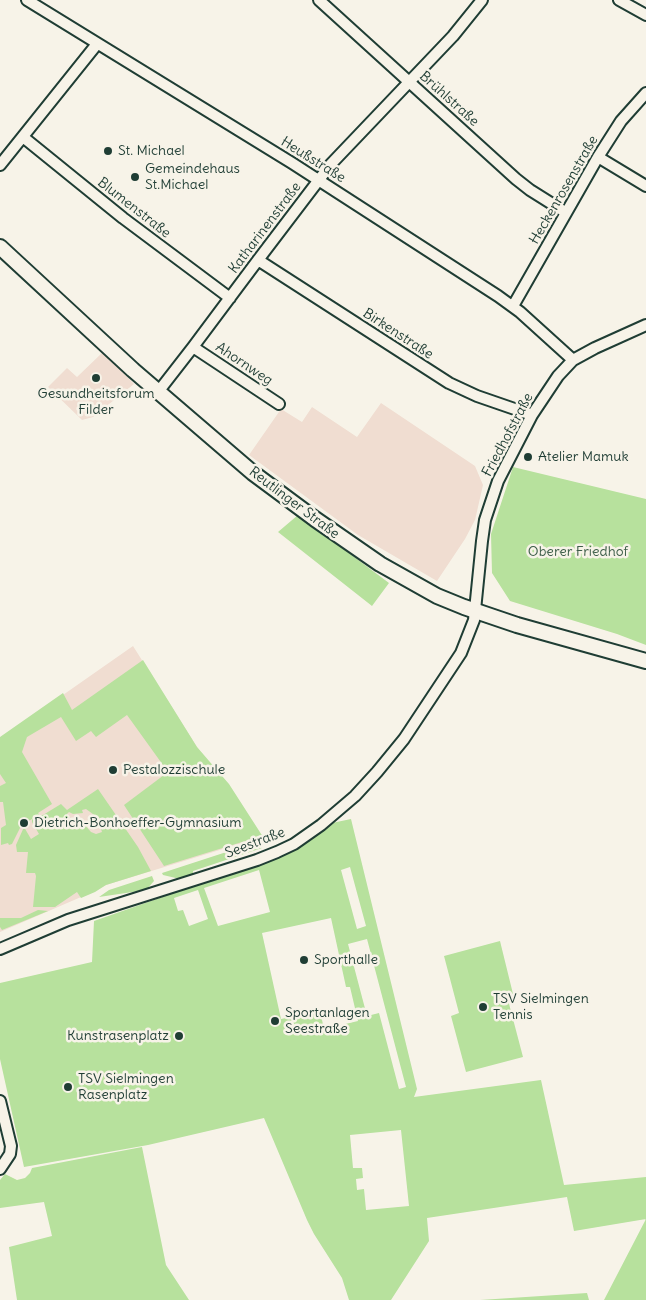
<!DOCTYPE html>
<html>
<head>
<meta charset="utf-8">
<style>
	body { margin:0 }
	canvas { display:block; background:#f7f3e8 }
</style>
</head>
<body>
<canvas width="646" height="1300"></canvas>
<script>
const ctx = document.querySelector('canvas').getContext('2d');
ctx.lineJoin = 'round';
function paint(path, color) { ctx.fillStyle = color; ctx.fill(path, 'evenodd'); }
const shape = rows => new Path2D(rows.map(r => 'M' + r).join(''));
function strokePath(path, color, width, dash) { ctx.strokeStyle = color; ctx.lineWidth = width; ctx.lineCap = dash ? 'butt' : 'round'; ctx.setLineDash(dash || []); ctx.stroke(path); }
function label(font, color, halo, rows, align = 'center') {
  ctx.font = font + ' Delius,sans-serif'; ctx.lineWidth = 5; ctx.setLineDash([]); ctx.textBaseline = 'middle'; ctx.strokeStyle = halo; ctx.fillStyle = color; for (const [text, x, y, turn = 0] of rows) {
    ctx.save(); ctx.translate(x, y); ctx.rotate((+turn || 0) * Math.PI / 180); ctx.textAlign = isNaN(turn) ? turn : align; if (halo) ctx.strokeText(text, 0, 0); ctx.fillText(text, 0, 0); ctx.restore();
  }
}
paint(shape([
	[103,352,134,384,93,417,82,420,48,387,67,368,77,377],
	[381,403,475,466,483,485,475,520,465,539,437,581,358,535,249,455,281,409,302,422,312,407,357,437],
	[133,646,197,747,262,837,106,885,95,891,0,932,0,739]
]), '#f0ddd1');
paint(shape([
	[513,467,646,499,646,645,617,634,510,601,492,573,491,534],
	[298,515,389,583,372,606,278,532],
	[143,660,197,747,229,784,265,840,264,843,252,839,164,866,124,805,168,772,127,715,96,737,91,731,76,741,61,717,27,737,22,752,52,804,38,813,40,816,43,815,61,804,67,810,98,789,138,847,151,871,106,885,95,892,81,898,77,892,55,907,33,907,36,876,35,873,26,873,28,852,17,852,16,845,24,827,31,839,39,834,32,822,32,819,21,826,12,844,9,845,8,843,1,845,1,828,6,825,3,802,0,802,0,786,6,783,0,774,0,737,63,693,72,710],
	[86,809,97,817,102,832,96,834,91,832,83,823,75,829,69,822,67,814,69,812,73,814,83,813,82,810],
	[351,819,417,1089,414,1097,541,1080,564,1185,646,1177,646,1300,604,1300,646,1219,574,1231,567,1197,427,1218,429,1241,391,1300,349,1300,342,1278,314,1234,307,1220,264,1118,148,1145,24,1167,0,1059,0,983,92,962,94,921,205,882,332,823],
	[350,867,366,926,357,929,341,870],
	[259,870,270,912,218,926,204,888],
	[198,890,208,919,189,926,183,910,178,911,174,898],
	[331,918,346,987,350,987,358,1021,324,1029,320,1011,281,1019,262,933],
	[367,939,406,1087,399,1089,379,1013,367,1016,348,944],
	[401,1130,409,1206,366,1210,364,1189,357,1190,356,1179,363,1178,362,1168,353,1168,350,1135],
	[251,844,257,845,262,848,193,871,193,874,180,879,163,875,162,873],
	[152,876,154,881,146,890,99,897,109,890],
	[38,910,48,911,2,930,0,927,0,918,21,918],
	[500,941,514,998,508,1000,523,1057,466,1072,451,1016,459,1013,444,956],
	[142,1147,166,1265,189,1300,17,1300,9,1247,52,1236,44,1202,0,1208,0,1180,5,1174,17,1180,25,1178,30,1173,32,1168],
	[587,1293,589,1300,480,1300]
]), '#b7e19d');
const minor = shape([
	[27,0,292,163,498,296,520,312,573,360],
	[319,0,516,179,530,190,565,212],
	[619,0,646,15],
	[23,137,123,218,230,298],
	[598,157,646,186],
	[0,165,97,44],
	[258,260,449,383,477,396,532,415],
	[513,306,598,157,621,121,646,93],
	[193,347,279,404],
	[158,392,193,347,258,260,331,164,453,36,482,0],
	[0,949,68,920,257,860,277,852,294,844,321,825,355,796,377,772,404,739,461,653,474,620,482,541,485,520,498,481,532,415,558,376,573,360,595,348,646,325],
	[0,1101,11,1146,10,1154,0,1169]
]);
const tertiary = shape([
	[0,247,133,370,253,473,315,519,380,564,437,596,464,607,517,625,646,661]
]);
strokePath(minor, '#1f3d34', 14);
strokePath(tertiary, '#1f3d34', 18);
strokePath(minor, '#f7f3e8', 10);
strokePath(tertiary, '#f7f3e8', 14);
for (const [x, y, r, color] of [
	[108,151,5,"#1f3d34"],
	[135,177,5,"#1f3d34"],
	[96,378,5,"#1f3d34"],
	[528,457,5,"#1f3d34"],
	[113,770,5,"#1f3d34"],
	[24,823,5,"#1f3d34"],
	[304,960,5,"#1f3d34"],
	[483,1007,5,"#1f3d34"],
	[275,1021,5,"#1f3d34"],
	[179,1036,5,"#1f3d34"],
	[68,1087,5,"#1f3d34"]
]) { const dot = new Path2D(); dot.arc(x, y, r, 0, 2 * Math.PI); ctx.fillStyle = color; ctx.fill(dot); strokePath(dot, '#f7f3e8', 2); }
label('14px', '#1f3d34', '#f7f3e8', [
	["Brühlstraße",449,99,42],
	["Heußstraße",313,160,32],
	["Heckenrosenstraße",564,190,-60],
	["Blumenstraße",134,208,38],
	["Katharinenstraße",265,228,-53],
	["Birkenstraße",398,334,33],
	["Ahornweg",244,364,34],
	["Friedhofstraße",508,435,-62],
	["Reutlinger Straße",294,503,37],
	["Seestraße",255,843,-21]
]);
label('14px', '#1f3d34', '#f7f3e8', [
	["St. Michael",118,151],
	["Gemeindehaus",145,169],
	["St.Michael",145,185],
	["Gesundheitsforum",96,394,"center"],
	["Filder",96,410,"center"],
	["Atelier Mamuk",538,457],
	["Pestalozzischule",123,770],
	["Dietrich-Bonhoeffer-Gymnasium",34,823],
	["Sporthalle",314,960],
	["TSV Sielmingen",493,999],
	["Tennis",493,1015],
	["Sportanlagen",285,1013],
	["Seestraße",285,1029],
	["Kunstrasenplatz",169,1036,"right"],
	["TSV Sielmingen",78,1079],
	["Rasenplatz",78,1095]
], 'left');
label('14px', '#3d5e49', '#f7f3e8', [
	["Oberer Friedhof",578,552]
]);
</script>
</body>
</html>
